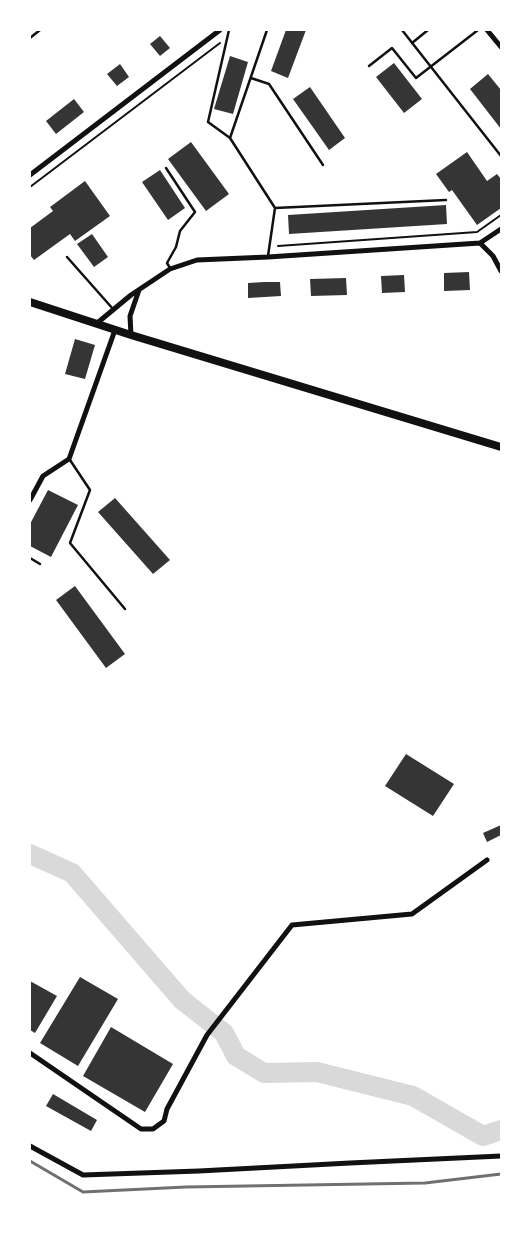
<!DOCTYPE html>
<html>
<head>
<meta charset="utf-8">
<style>
	body { margin:0 }
	#map { position:relative; width:531px; height:1251px; overflow:hidden; background:#fff; font-family:"Alegreya Sans",sans-serif }
	canvas { display:block }
	.frame { position:absolute; inset:0; border:31px solid #fff; pointer-events:none }
</style>
</head>
<body>
<div id="map">
<canvas width="531" height="1251"></canvas>
<div class="frame"></div>
</div>
<script>
const ctx = document.querySelector('canvas').getContext('2d');
ctx.lineJoin = 'round';
const shape = rows => new Path2D(rows.map(r => 'M' + r).join(''));
function strokePath(path, color, width, dash) { ctx.strokeStyle = color; ctx.lineWidth = width; ctx.lineCap = dash ? 'butt' : 'round'; ctx.setLineDash(dash || []); ctx.stroke(path); }
function paint(path, color) { ctx.fillStyle = color; ctx.fill(path, 'evenodd'); }
strokePath(shape([
	[30,854,72,873,182,1000,224,1033,236,1056,264,1073,317,1072,413,1096,483,1136,501,1130]
]), '#d9d9d9', 20);
paint(shape([
	[286,30,306,30,288,78,271,71],
	[160,36,170,48,160,56,150,44],
	[230,56,248,62,233,114,214,109],
	[394,63,422,99,404,113,376,77],
	[120,64,129,77,117,86,107,74],
	[488,74,501,90,501,129,470,89],
	[310,87,345,138,329,150,293,99],
	[74,99,84,112,56,134,46,121],
	[191,142,229,194,206,211,168,159],
	[467,152,487,181,497,174,501,179,501,208,477,225,452,190,449,192,436,174],
	[160,170,185,208,168,220,142,182],
	[85,181,110,216,75,241,70,234,34,260,30,255,30,228,53,211,50,207],
	[446,205,447,224,289,234,288,215],
	[92,234,108,257,94,267,77,244],
	[469,272,470,290,444,291,444,273],
	[404,275,405,292,382,293,381,276],
	[346,278,347,295,311,296,310,279],
	[264,282,280,282,281,296,248,298,248,283],
	[75,339,95,345,85,379,65,374],
	[48,490,78,505,51,557,30,546,30,524],
	[115,498,170,560,153,574,98,512],
	[75,586,125,654,106,668,56,600],
	[406,754,454,784,433,816,385,786],
	[501,825,501,835,487,842,483,833],
	[80,977,118,999,78,1066,40,1043],
	[30,981,57,996,35,1033,30,1030],
	[111,1027,173,1064,145,1112,83,1076],
	[53,1094,97,1120,91,1131,46,1106]
]), '#353535');
strokePath(shape([
	[30,187,220,43],
	[278,246,477,232,501,215]
]), '#111', 2);
strokePath(shape([
	[229,30,208,122,230,138],
	[267,30,230,138,275,208],
	[402,30,501,156],
	[30,38,40,30],
	[412,43,428,30],
	[369,66,392,48,416,78,478,30],
	[251,78,269,84,323,165],
	[166,168,195,212,180,231,176,247,167,263,170,268],
	[268,256,275,208,446,200],
	[67,257,113,309],
	[70,460,90,490,70,543,125,609],
	[30,558,40,564]
]), '#111', 2.5);
strokePath(shape([
	[487,30,501,47],
	[30,175,220,30],
	[480,243,493,256,501,271],
	[96,324,131,295,170,269,197,260,268,257,480,243,501,229],
	[131,335,130,316,139,290],
	[30,500,43,476,69,459,115,330],
	[30,1053,141,1129,153,1129,164,1121,167,1109,207,1035,292,925,412,914,487,860],
	[30,1146,83,1175,199,1171,350,1163,501,1156]
]), '#111', 5);
strokePath(shape([
	[30,302,131,335,501,447]
]), '#111', 8);
strokePath(shape([
	[30,1161,83,1192,186,1187,425,1183,501,1174]
]), '#707070', 3);
</script>
</body>
</html>
